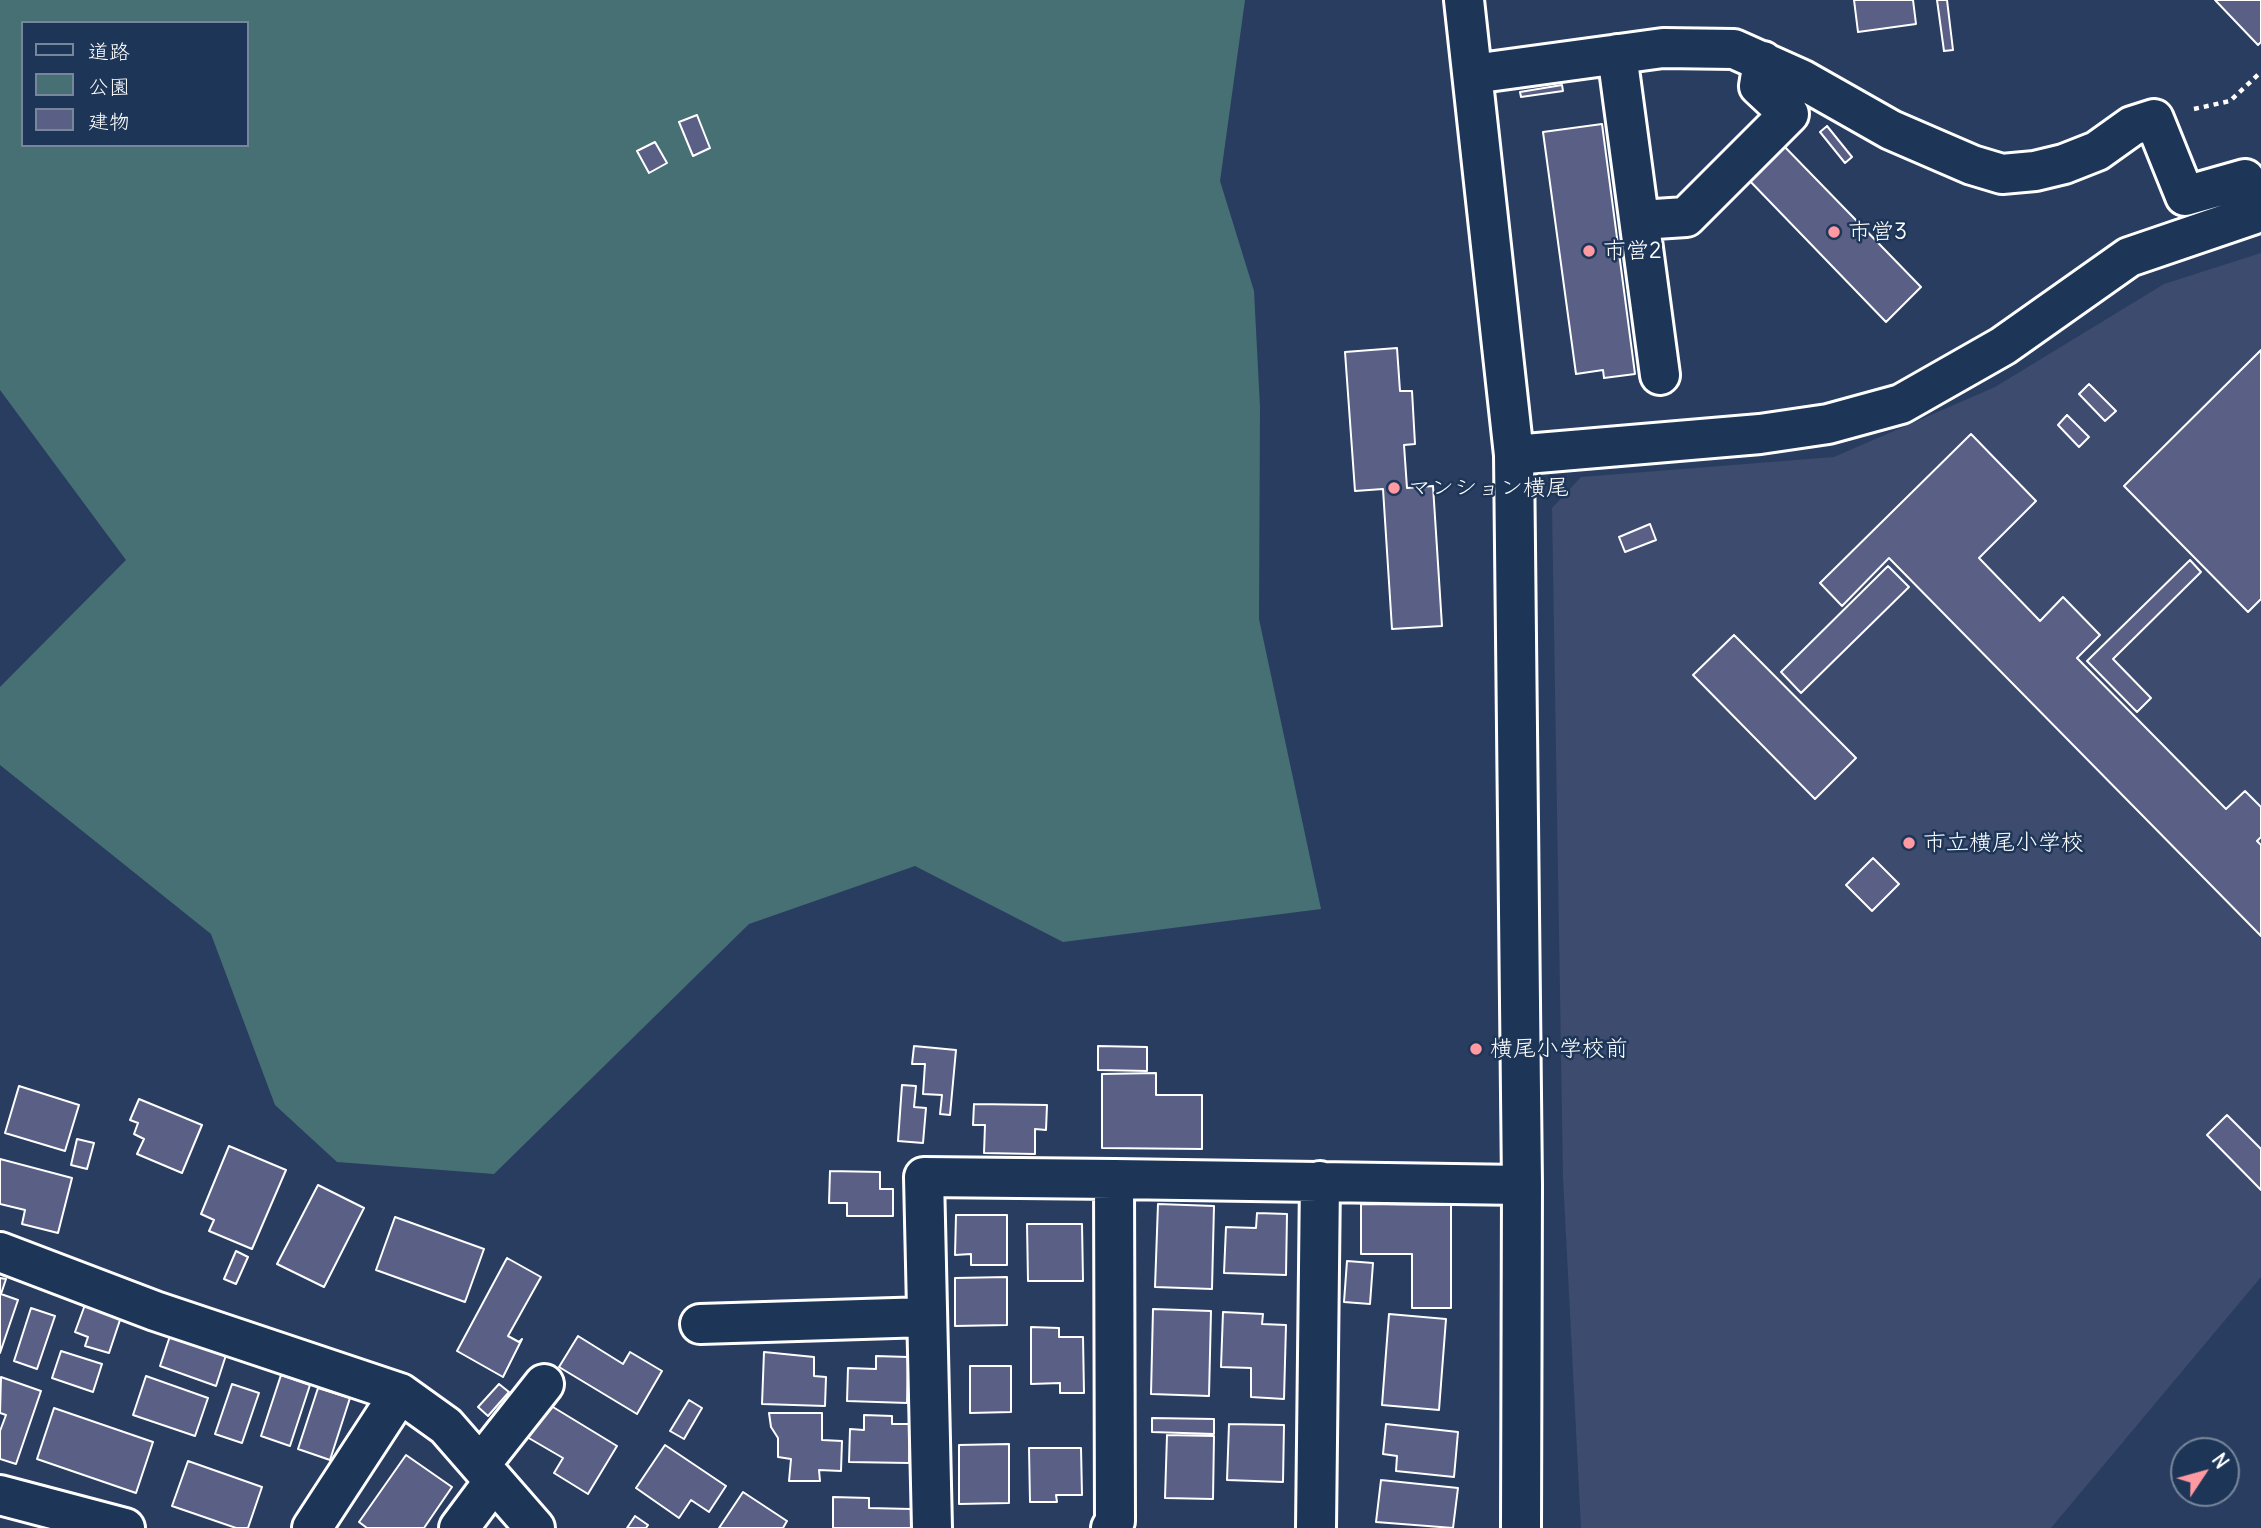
<!DOCTYPE html>
<html>
<head>
<meta charset="utf-8">
<style>
	body { margin:0 }
	#map { position:relative; width:2261px; height:1528px; overflow:hidden; background:#293d60; font-family:Delius,"Klee One",sans-serif }
	canvas { display:block }
	.legend { position:absolute; left:21px; top:21px; width:228px; height:126px; box-sizing:border-box; background:#1d3557; border:2px solid #77869a; margin:0; padding:9px 12px; list-style:none; font-size:21px; color:#fff }
	.legend li { display:flex; align-items:center; gap:14px; height:35px }
	.legend b { width:35px; border:2px solid #77869a }
	.north { position:absolute; left:2170px; top:1437px; width:70px; height:70px; box-sizing:border-box; background:#1d3557; border:2px solid #77869a; border-radius:50%; rotate:54deg; font-size:19px; font-weight:700; line-height:28px; text-align:center; color:#fff }
	.north::after { content:''; display:block; margin:auto; width:24px; height:32px; background:#ff9aa2; clip-path:polygon(50% 0,100% 100%,50% 72%,0 100%) }
</style>
</head>
<body>
<div id="map">
<canvas width="2261" height="1528"></canvas>
<ul class="legend">
<li><b style="height:9px;background:#1d3557"></b>道路</li>
<li><b style="height:19px;background:#477075"></b>公園</li>
<li><b style="height:19px;background:#5a5f85"></b>建物</li>
</ul>
<div class="north">N</div>
</div>
<script>
const ctx = document.querySelector('canvas').getContext('2d');
ctx.lineJoin = 'round';
function paint(path, color) { ctx.fillStyle = color; ctx.fill(path, 'evenodd'); }
const shape = rows => new Path2D(rows.map(r => 'M' + r).join(''));
function strokePath(path, color, width, dash) { ctx.strokeStyle = color; ctx.lineWidth = width; ctx.lineCap = dash ? 'butt' : 'round'; ctx.setLineDash(dash || []); ctx.stroke(path); }
function label(font, color, halo, rows, align = 'center') {
  ctx.font = font + ' Delius,"Klee One",sans-serif'; ctx.lineWidth = 5; ctx.setLineDash([]); ctx.textBaseline = 'middle'; ctx.strokeStyle = halo; ctx.fillStyle = color; for (const [text, x, y, turn = 0] of rows) {
    ctx.save(); ctx.translate(x, y); ctx.rotate((+turn || 0) * Math.PI / 180); ctx.textAlign = isNaN(turn) ? turn : align; if (halo) ctx.strokeText(text, 0, 0); ctx.fillText(text, 0, 0); ctx.restore();
  }
}
paint(shape([
	[2261,253,2261,1277,2051,1528,1581,1528,1563,1177,1552,508,1581,477,1834,457,1995,387,2164,284]
]), '#3c4b6e');
paint(shape([
	[0,0,1245,0,1220,181,1254,291,1260,407,1259,619,1321,909,1063,942,915,866,749,924,494,1174,337,1162,275,1105,211,934,0,765,0,687,126,560,0,390],
	[23,23,247,23,247,145,23,145]
]), '#477075');
const building = shape([
	[1854,0,1913,0,1916,24,1858,32,1854,0],
	[1937,0,1947,0,1953,50,1944,51,1937,0],
	[2215,0,2261,0,2261,42,2258,45,2215,0],
	[1562,85,1563,91,1521,97,1520,92,1562,85],
	[697,115,710,148,693,156,679,122,697,115],
	[1602,124,1635,374,1604,378,1603,370,1576,374,1543,132,1602,124],
	[1827,126,1852,157,1845,163,1820,132,1827,126],
	[655,142,667,163,649,173,637,151,655,142],
	[1781,143,1921,287,1886,322,1746,177,1781,143],
	[1397,348,1400,391,1412,391,1415,444,1404,445,1407,488,1433,486,1442,626,1392,629,1383,489,1355,491,1345,352,1397,348],
	[2261,350,2261,599,2248,612,2124,486,2261,350],
	[2089,384,2116,411,2105,421,2079,394,2089,384],
	[2067,415,2089,437,2079,447,2058,425,2067,415],
	[1971,434,2036,501,1979,558,2040,621,2063,597,2100,635,2077,658,2226,809,2245,791,2261,807,2261,837,2257,841,2261,845,2261,936,1889,558,1842,606,1820,583,1971,434],
	[1650,524,1656,540,1625,552,1619,537,1650,524],
	[2190,560,2201,572,2113,659,2151,698,2137,712,2087,661,2190,560],
	[1888,566,1909,587,1801,693,1781,672,1888,566],
	[1734,635,1856,758,1815,799,1693,675,1734,635],
	[1873,858,1899,884,1872,911,1846,885,1873,858],
	[914,1046,956,1050,950,1115,940,1114,942,1095,923,1094,925,1064,912,1064,914,1046],
	[1098,1046,1147,1047,1147,1071,1098,1070,1098,1046],
	[1156,1073,1156,1095,1202,1095,1202,1149,1102,1148,1102,1074,1156,1073],
	[902,1085,916,1086,914,1107,926,1108,923,1143,898,1141,902,1085],
	[19,1086,79,1105,65,1151,5,1133,19,1086],
	[139,1099,202,1125,182,1173,137,1154,144,1139,134,1134,138,1123,130,1120,139,1099],
	[974,1104,1047,1105,1046,1130,1035,1129,1035,1154,984,1153,985,1125,973,1125,974,1104],
	[2227,1115,2261,1149,2261,1190,2207,1135,2227,1115],
	[77,1139,94,1143,87,1169,71,1165,77,1139],
	[229,1146,286,1170,252,1249,209,1231,214,1220,201,1214,229,1146],
	[0,1159,72,1178,58,1233,22,1224,25,1210,0,1204,0,1159],
	[830,1171,880,1172,880,1189,893,1189,893,1216,847,1216,847,1203,829,1203,830,1171],
	[318,1185,364,1208,324,1287,277,1264,318,1185],
	[1158,1204,1214,1206,1212,1289,1155,1287,1158,1204],
	[1361,1204,1451,1205,1451,1308,1412,1308,1412,1254,1361,1254,1361,1204],
	[1257,1213,1287,1214,1286,1275,1224,1273,1226,1227,1256,1228,1257,1213],
	[956,1215,1007,1215,1007,1265,971,1265,971,1254,955,1255,956,1215],
	[395,1217,484,1249,465,1302,376,1270,395,1217],
	[1027,1224,1082,1224,1083,1281,1028,1281,1027,1224],
	[236,1251,248,1257,236,1284,224,1279,236,1251],
	[507,1258,541,1277,508,1336,519,1342,522,1339,503,1377,457,1351,507,1258],
	[1347,1261,1373,1263,1370,1304,1344,1302,1347,1261],
	[1007,1277,1007,1325,955,1326,955,1278,1007,1277],
	[0,1278,6,1279,1,1294,18,1300,0,1353,0,1278],
	[86,1302,122,1314,109,1353,85,1346,88,1337,75,1332,86,1302],
	[31,1308,55,1316,37,1369,14,1361,31,1308],
	[1153,1309,1211,1311,1209,1396,1151,1394,1153,1309],
	[1223,1312,1263,1314,1262,1324,1286,1325,1284,1399,1251,1397,1251,1368,1221,1367,1223,1312],
	[1389,1314,1446,1319,1439,1410,1382,1405,1389,1314],
	[1031,1327,1059,1328,1059,1337,1083,1337,1084,1393,1060,1393,1060,1383,1031,1384,1031,1327],
	[171,1333,227,1352,216,1386,160,1366,171,1333],
	[578,1336,623,1364,630,1352,662,1371,637,1414,559,1367,578,1336],
	[61,1351,102,1364,93,1392,52,1378,61,1351],
	[764,1352,814,1357,814,1376,826,1377,825,1406,762,1404,764,1352],
	[876,1356,908,1357,907,1403,847,1401,848,1368,876,1369,876,1356],
	[970,1366,1011,1366,1011,1412,970,1413,970,1366],
	[281,1375,310,1385,290,1446,261,1436,281,1375],
	[146,1376,208,1398,195,1436,133,1415,146,1376],
	[1,1377,41,1391,16,1464,0,1459,0,1431,6,1415,0,1413,1,1377],
	[232,1384,259,1393,242,1443,215,1434,232,1384],
	[499,1384,509,1392,488,1416,478,1407,499,1384],
	[318,1388,350,1398,330,1460,298,1449,318,1388],
	[689,1400,702,1408,684,1439,670,1431,689,1400],
	[548,1404,617,1446,588,1494,554,1473,563,1458,527,1437,548,1404],
	[54,1408,153,1442,136,1493,37,1459,54,1408],
	[769,1413,822,1413,822,1440,842,1441,841,1471,819,1470,820,1481,789,1481,791,1459,778,1457,778,1438,771,1427,769,1413],
	[864,1415,892,1416,892,1424,910,1424,909,1463,849,1462,850,1429,864,1430,864,1415],
	[1152,1418,1214,1419,1214,1434,1152,1432,1152,1418],
	[1229,1424,1284,1425,1283,1482,1227,1480,1229,1424],
	[1386,1424,1458,1432,1454,1477,1396,1471,1397,1456,1383,1454,1386,1424],
	[1167,1435,1214,1436,1213,1499,1165,1498,1167,1435],
	[1009,1444,1009,1503,959,1504,959,1445,1009,1444],
	[665,1445,726,1486,709,1512,691,1500,679,1518,636,1488,665,1445],
	[1029,1448,1081,1448,1082,1495,1056,1495,1057,1502,1030,1502,1029,1448],
	[406,1455,452,1487,424,1528,367,1528,359,1522,406,1455],
	[188,1461,262,1487,248,1528,236,1528,172,1506,188,1461],
	[1381,1480,1458,1488,1453,1528,1376,1522,1381,1480],
	[743,1492,787,1521,783,1528,719,1528,743,1492],
	[833,1497,869,1498,869,1508,911,1509,911,1528,833,1528,833,1497],
	[635,1516,648,1525,646,1528,627,1528,635,1516]
]);
paint(building, '#5a5f85');
strokePath(building, '#fff', 2);
const minor = shape([
	[1464,0,1514,455,1522,1185,1521,1528],
	[1617,54,1660,375],
	[1473,74,1663,48,1734,49,1801,79,1891,130,1972,165,2002,174,2035,171,2064,164,2097,151,2132,126,2154,119,2185,196,2245,179,2258,213],
	[1640,220,1686,217,1789,114,1759,86,1763,61],
	[1514,455,1760,434,1828,424,1901,404,2003,346,2129,257,2261,212],
	[0,1252,155,1311,400,1393,446,1426,535,1528],
	[700,1324,927,1317],
	[480,1465,544,1384],
	[0,1495,125,1528],
	[312,1528,400,1393],
	[459,1528,494,1481],
	[932,1528,924,1177,1114,1179],
	[1111,1528,1115,1521,1114,1179,1522,1185],
	[1316,1528,1320,1181]
]);
strokePath(minor, '#fff', 44);
strokePath(shape([
	[2194,109,2230,101,2261,72]
]), '#fff', 4.5, [5, 5]);
strokePath(minor, '#1d3557', 38);
for (const [x, y, r, color] of [
	[1834,232,7,"#ff9aa2"],
	[1589,251,7,"#ff9aa2"],
	[1394,488,7,"#ff9aa2"],
	[1909,843,7,"#ff9aa2"],
	[1476,1049,7,"#ff9aa2"]
]) { const dot = new Path2D(); dot.arc(x, y, r, 0, 2 * Math.PI); ctx.fillStyle = color; ctx.fill(dot); strokePath(dot, '#1d3557', 2.5); }
label('23px', '#fff', '#1d3557', [
	["市営3",1848,232],
	["市営2",1603,251],
	["マンション横尾",1408,488],
	["市立横尾小学校",1923,843],
	["横尾小学校前",1490,1049]
], 'left');
</script>
</body>
</html>
